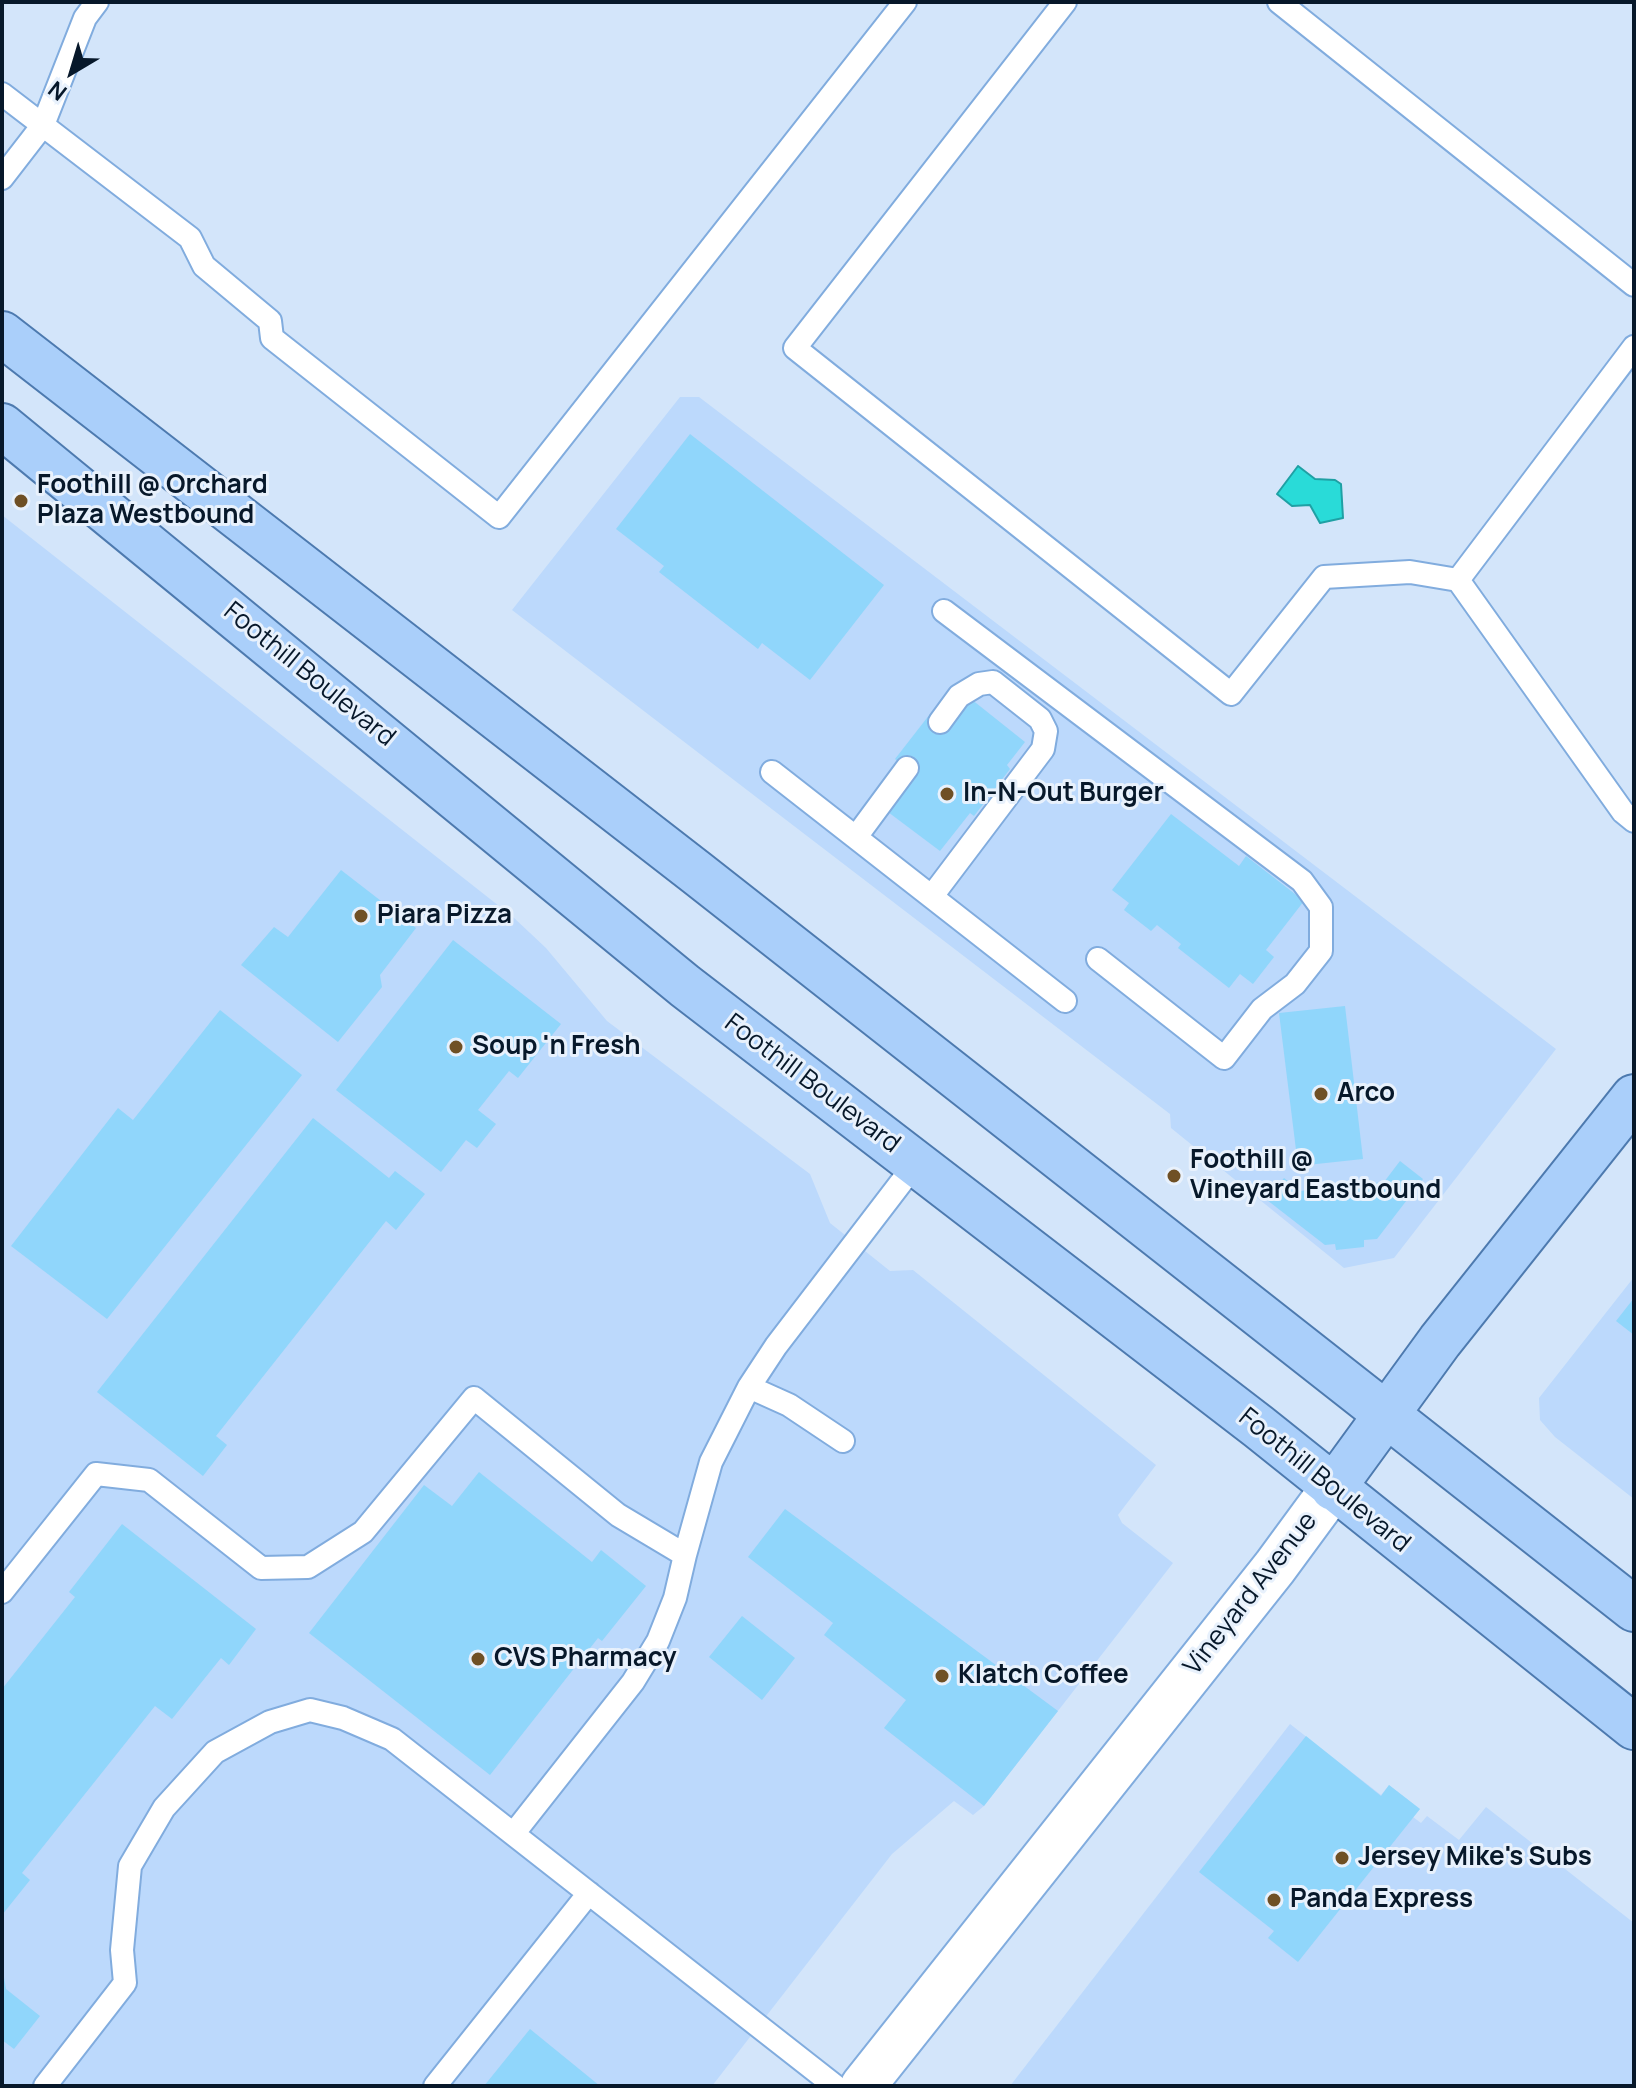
<!DOCTYPE html>
<html>
<head>
<meta charset="utf-8">
<style>
	body { margin:0 }
	#map { position:relative; width:1636px; height:2088px; overflow:hidden; background:#d3e5fa; font-family:Manrope,sans-serif }
	canvas { display:block }
	.frame { position:absolute; inset:0; border:4px solid #07182a; pointer-events:none }
	.north { position:absolute; left:32px; top:32px; width:80px; height:80px; -webkit-text-stroke:6px #e8f1fc; paint-order:stroke; rotate:218deg; font-size:22px; font-weight:700; line-height:32px; text-align:center; color:#07182a }
	.north::after { content:''; display:block; margin:auto; width:28px; height:36px; background:#07182a; clip-path:polygon(50% 0,100% 100%,50% 72%,0 100%) }
</style>
</head>
<body>
<div id="map">
<canvas width="1636" height="2088"></canvas>
<div class="frame"></div>
<div class="north">N</div>
</div>
<script>
const ctx = document.querySelector('canvas').getContext('2d');
ctx.lineJoin = 'round';
function paint(path, color) { ctx.fillStyle = color; ctx.fill(path, 'evenodd'); }
const shape = rows => new Path2D(rows.map(r => 'M' + r).join(''));
function strokePath(path, color, width, dash) { ctx.strokeStyle = color; ctx.lineWidth = width; ctx.lineCap = dash ? 'butt' : 'round'; ctx.setLineDash(dash || []); ctx.stroke(path); }
function label(font, color, halo, rows, align = 'center') {
  ctx.font = font + ' Manrope,sans-serif'; ctx.lineWidth = 6; ctx.setLineDash([]); ctx.textBaseline = 'middle'; ctx.strokeStyle = halo; ctx.fillStyle = color; for (const [text, x, y, turn = 0] of rows) {
    ctx.save(); ctx.translate(x, y); ctx.rotate((+turn || 0) * Math.PI / 180); ctx.textAlign = isNaN(turn) ? turn : align; if (halo) ctx.strokeText(text, 0, 0); ctx.fillText(text, 0, 0); ctx.restore();
  }
}
paint(shape([
	[680,397,699,397,1556,1049,1394,1258,1344,1268,1171,1128,1170,1114,512,610],
	[2,515,513,917,546,948,607,1021,810,1174,830,1223,890,1271,913,1270,1156,1465,1118,1515,1122,1523,1173,1563,984,1806,973,1815,954,1801,892,1854,712,2086,2,2086],
	[1634,1277,1634,1499,1555,1437,1540,1420,1539,1398],
	[1290,1724,1381,1795,1389,1785,1420,1809,1413,1817,1421,1823,1427,1816,1459,1840,1486,1807,1634,1923,1634,2086,1010,2086]
]), '#bcd9fc');
const water = shape([
	[1298,466,1315,479,1335,480,1341,484,1343,518,1320,523,1310,505,1292,506,1277,494,1298,466]
]);
paint(water, '#29dbd8');
strokePath(water, '#1fa0a4', 2);
paint(shape([
	[690,434,884,585,810,680,762,643,758,649,659,572,664,566,616,529],
	[971,699,1025,742,1007,765,1010,769,974,816,970,813,940,851,888,812,916,775,895,759,930,714,948,728],
	[1171,814,1239,866,1246,856,1304,901,1266,950,1274,957,1253,984,1240,974,1229,988,1178,948,1181,944,1157,925,1151,931,1124,910,1129,903,1112,890],
	[341,870,416,928,380,975,382,987,338,1042,241,965,274,927,288,937],
	[453,940,561,1024,518,1078,509,1071,478,1110,496,1124,477,1148,466,1140,441,1172,336,1090],
	[1345,1006,1363,1159,1298,1166,1279,1013],
	[220,1010,302,1075,107,1319,11,1246,118,1108,133,1120],
	[313,1118,389,1178,395,1171,425,1194,396,1230,386,1221,216,1436,227,1445,203,1476,97,1392],
	[1400,1161,1423,1179,1377,1239,1364,1240,1364,1247,1336,1250,1335,1244,1325,1245,1267,1200,1284,1178,1300,1191,1384,1182],
	[1634,1298,1634,1335,1616,1321],
	[479,1472,592,1562,601,1550,646,1586,602,1641,598,1638,490,1775,309,1633,424,1485,452,1506],
	[785,1509,1058,1711,984,1806,884,1728,906,1700,824,1635,833,1623,748,1557],
	[122,1524,256,1629,229,1665,221,1658,172,1719,155,1706,22,1873,30,1880,2,1915,2,1689,75,1597,69,1592],
	[742,1616,795,1658,762,1700,709,1657],
	[1306,1736,1381,1796,1389,1785,1420,1809,1298,1962,1268,1938,1274,1931,1199,1872],
	[2,1966,6,1989,40,2016,14,2049,2,2040],
	[530,2029,600,2086,484,2086]
]), '#90d6fb');
const lane = shape([
	[1065,2,795,348,1231,694,1324,577,1410,572,1458,580,1634,347],
	[1279,2,1634,285],
	[2,94,190,238,204,266,270,321,272,338,499,517,905,2],
	[2,178,43,125,85,18,97,2],
	[1458,580,1623,812,1634,821],
	[944,611,1302,881,1321,907,1321,951,1295,984,1262,1009,1224,1058,1098,959],
	[772,772,1065,1001],
	[856,837,907,768],
	[932,896,1043,749,1046,731,1040,719,993,682,979,684,959,696,940,722],
	[749,1387,789,1405,843,1441],
	[685,1555,711,1462,749,1387,776,1346,916,1163],
	[2,1592,96,1474,149,1480,261,1568,308,1567,363,1532,474,1398,618,1515,685,1555,675,1598,658,1641,633,1682,514,1833],
	[45,2086,125,1983,122,1950,130,1866,164,1808,215,1752,270,1722,310,1710,343,1718,392,1739,835,2086],
	[435,2086,589,1893]
]);
const secondary = shape([
	[863,2086,1275,1567,1333,1488]
]);
const primary = shape([
	[2,334,697,873,1634,1609],
	[2,426,685,986,1259,1427,1634,1727],
	[1333,1488,1440,1341,1634,1097]
]);
strokePath(lane, '#81acde', 26);
strokePath(secondary, '#81acde', 48);
strokePath(primary, '#4d7aaf', 48);
strokePath(lane, '#fff', 22);
strokePath(secondary, '#fff', 44);
strokePath(primary, '#aacffa', 44);
for (const [x, y, r, color] of [
	[21,501,8,"#6f5025"],
	[947,794,8,"#6f5025"],
	[361,916,8,"#6f5025"],
	[456,1047,8,"#6f5025"],
	[1321,1094,8,"#6f5025"],
	[1174,1176,8,"#6f5025"],
	[478,1659,8,"#6f5025"],
	[942,1676,8,"#6f5025"],
	[1342,1858,8,"#6f5025"],
	[1274,1900,8,"#6f5025"]
]) { const dot = new Path2D(); dot.arc(x, y, r, 0, 2 * Math.PI); ctx.fillStyle = color; ctx.fill(dot); strokePath(dot, '#e8f1fc', 3); }
label('bold 26px', '#07182a', '#e8f1fc', [
	["Foothill @ Orchard",37,486],
	["Plaza Westbound",37,516],
	["In-N-Out Burger",963,794],
	["Piara Pizza",377,916],
	["Soup 'n Fresh",472,1047],
	["Arco",1337,1094],
	["Foothill @",1190,1161],
	["Vineyard Eastbound",1190,1191],
	["CVS Pharmacy",494,1659],
	["Klatch Coffee",958,1676],
	["Jersey Mike's Subs",1358,1858],
	["Panda Express",1290,1900]
], 'left');
label('26px', '#07182a', '#e8f1fc', [
	["Foothill Boulevard",309,675,39],
	["Foothill Boulevard",812,1084,37],
	["Foothill Boulevard",1324,1481,39],
	["Vineyard Avenue",1251,1594,-52]
]);
</script>
</body>
</html>
